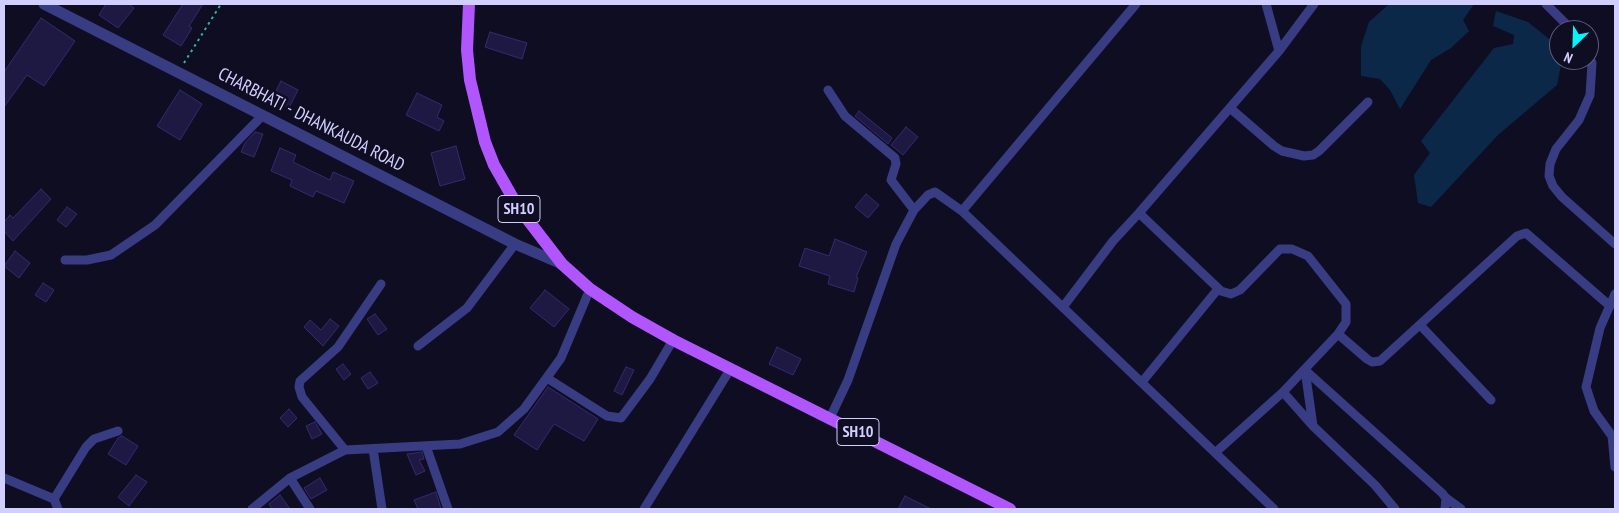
<!DOCTYPE html>
<html>
<head>
<meta charset="utf-8">
<style>
	body { margin:0 }
	#map { position:relative; width:1619px; height:513px; overflow:hidden; background:#0f0d22; font-family:"PT Sans Narrow",sans-serif }
	canvas { display:block }
	.frame { position:absolute; inset:0; border:5px solid #d0cfff; pointer-events:none }
	.north { position:absolute; left:1549px; top:20px; width:50px; height:50px; box-sizing:border-box; background:#0f0d22; border:1px solid #5c5b7a; border-radius:50%; rotate:204deg; font-size:14px; font-weight:700; line-height:20px; text-align:center; color:#d0cfff }
	.north::after { content:''; display:block; margin:auto; width:18px; height:22px; background:#00f6fa; clip-path:polygon(50% 0,100% 100%,50% 72%,0 100%) }
</style>
</head>
<body>
<div id="map">
<canvas width="1619" height="513"></canvas>
<div class="frame"></div>
<div class="north">N</div>
</div>
<script>
const ctx = document.querySelector('canvas').getContext('2d');
ctx.lineJoin = 'round';
function paint(path, color) { ctx.fillStyle = color; ctx.fill(path, 'evenodd'); }
const shape = rows => new Path2D(rows.map(r => 'M' + r).join(''));
function strokePath(path, color, width, dash) { ctx.strokeStyle = color; ctx.lineWidth = width; ctx.lineCap = dash ? 'butt' : 'round'; ctx.setLineDash(dash || []); ctx.stroke(path); }
function label(font, color, halo, rows, align = 'center') {
  ctx.font = font + ' "PT Sans Narrow",sans-serif'; ctx.lineWidth = 5; ctx.setLineDash([]); ctx.textBaseline = 'middle'; ctx.strokeStyle = halo; ctx.fillStyle = color; for (const [text, x, y, turn = 0] of rows) {
    ctx.save(); ctx.translate(x, y); ctx.rotate((+turn || 0) * Math.PI / 180); ctx.textAlign = isNaN(turn) ? turn : align; if (halo) ctx.strokeText(text, 0, 0); ctx.fillText(text, 0, 0); ctx.restore();
  }
}
paint(shape([
	[1389,4,1474,4,1463,20,1469,31,1451,48,1431,60,1400,109,1390,90,1380,79,1361,76,1361,46,1369,22],
	[1496,11,1528,22,1559,47,1559,60,1562,60,1557,85,1498,135,1431,207,1418,203,1414,175,1430,153,1421,141,1494,48,1513,44,1514,35,1493,26]
]), '#0c2848');
const building = shape([
	[106,4,129,4,134,8,118,28,99,15,106,4],
	[183,4,203,4,189,26,192,28,181,46,163,35,183,4],
	[41,18,75,41,44,86,27,75,4,107,4,72,41,18],
	[490,32,527,43,522,59,485,47,490,32],
	[281,81,298,90,289,108,272,99,281,81],
	[180,90,202,104,180,140,157,126,180,90],
	[417,93,442,105,437,117,444,121,439,131,406,115,417,93],
	[859,111,892,138,888,144,855,116,859,111],
	[906,127,918,137,903,155,891,145,906,127],
	[255,132,263,134,254,157,241,152,245,143,255,132],
	[456,146,465,179,440,186,431,153,456,146],
	[280,148,296,155,293,162,330,180,333,172,354,181,344,203,316,191,313,197,290,186,292,180,271,171,280,148],
	[41,189,51,199,13,241,4,231,4,222,10,215,13,218,41,189],
	[866,194,879,205,868,218,855,207,866,194],
	[67,207,77,214,66,227,57,220,67,207],
	[835,239,867,252,856,277,858,278,854,292,828,284,830,276,799,266,805,248,829,256,835,239],
	[15,251,30,263,19,278,4,266,15,251],
	[43,283,54,290,46,302,35,295,43,283],
	[545,290,569,309,554,327,530,308,545,290],
	[375,314,387,329,378,335,367,319,375,314],
	[330,319,339,326,323,346,304,327,310,320,321,330,330,319],
	[777,347,801,359,793,375,769,364,777,347],
	[343,364,351,374,344,380,336,369,343,364],
	[626,367,634,370,622,395,614,391,626,367],
	[370,372,378,383,368,389,361,378,370,372],
	[548,387,598,419,584,441,554,424,537,450,514,435,548,387],
	[289,409,297,418,288,427,280,418,289,409],
	[315,422,322,434,312,439,306,426,315,422],
	[122,436,138,446,126,465,108,454,118,438,122,436],
	[422,452,424,459,419,460,425,471,416,475,407,454,422,452],
	[136,475,147,482,129,506,118,497,136,475],
	[320,478,327,490,311,499,304,488,320,478],
	[436,492,441,509,418,509,414,500,436,492],
	[280,495,290,509,272,509,269,504,280,495],
	[905,496,931,509,898,509,905,496]
]);
paint(building, '#1e1943');
strokePath(building, '#332b70', 1);
strokePath(shape([
	[184,63,221,4]
]), '#2db5a1', 2, [2.5, 4]);
strokePath(shape([
	[1266,4,1279,51],
	[1546,4,1572,30],
	[1589,56,1592,63,1590,95,1579,120,1556,149,1550,164,1549,176,1553,186,1562,197,1615,244],
	[828,90,845,116,895,158,896,164,891,180,914,210],
	[1230,108,1274,146,1282,151,1304,156,1313,155,1319,151,1368,102],
	[962,211,1136,4],
	[1139,213,1221,291,1231,294,1240,290,1280,249,1292,249,1308,256,1346,304,1346,322,1338,334,1283,392,1216,452],
	[65,260,87,260,111,255,155,225,263,115],
	[1615,294,1600,328,1586,387,1594,411,1612,436,1615,467],
	[1063,307,1113,241,1139,213,1279,51,1314,4],
	[1421,326,1491,400],
	[1338,334,1367,359,1372,362,1380,361,1517,236,1526,233,1610,306],
	[418,346,467,308,515,244],
	[1305,370,1442,493,1446,498,1445,509],
	[1305,370,1313,426],
	[547,378,607,416,621,418,650,379,673,340],
	[1142,382,1218,289],
	[1283,392,1313,426,1375,485,1395,509],
	[830,418,848,380,896,244,914,210,928,195,935,192,962,211,1274,509],
	[426,446,448,509],
	[373,449,382,509],
	[345,450,302,397,299,387,300,381,338,347,381,284],
	[4,478,54,499],
	[290,478,310,509],
	[1446,498,1461,509],
	[58,509,54,499,86,447,94,439,118,431],
	[252,509,290,478,345,450,460,444,498,432,524,409,561,358,590,289],
	[644,509,731,368]
]), '#383c82', 9);
strokePath(shape([
	[44,4,515,244,562,264]
]), '#383c82', 11);
strokePath(shape([
	[469,4,467,50,470,80,485,142,494,165,518,207,562,264,590,289,632,317,673,340,1010,509]
]), '#b156ff', 12);
for (const [x, y, w] of [
	[519,209,42],
	[858,432,42]
]) { const box = new Path2D(); box.roundRect(x - w / 2, y - 13.5, w, 27, 4); ctx.fillStyle = '#0f0d22'; ctx.fill(box); strokePath(box, '#d0cfff', 1); }
label('bold 16px', '#d0cfff', null, [
	["SH10",519,209],
	["SH10",858,432]
]);
label('18px', '#d0cfff', '#0f0d22', [
	["CHARBHATI - DHANKAUDA ROAD",311,120,27]
]);
</script>
</body>
</html>
